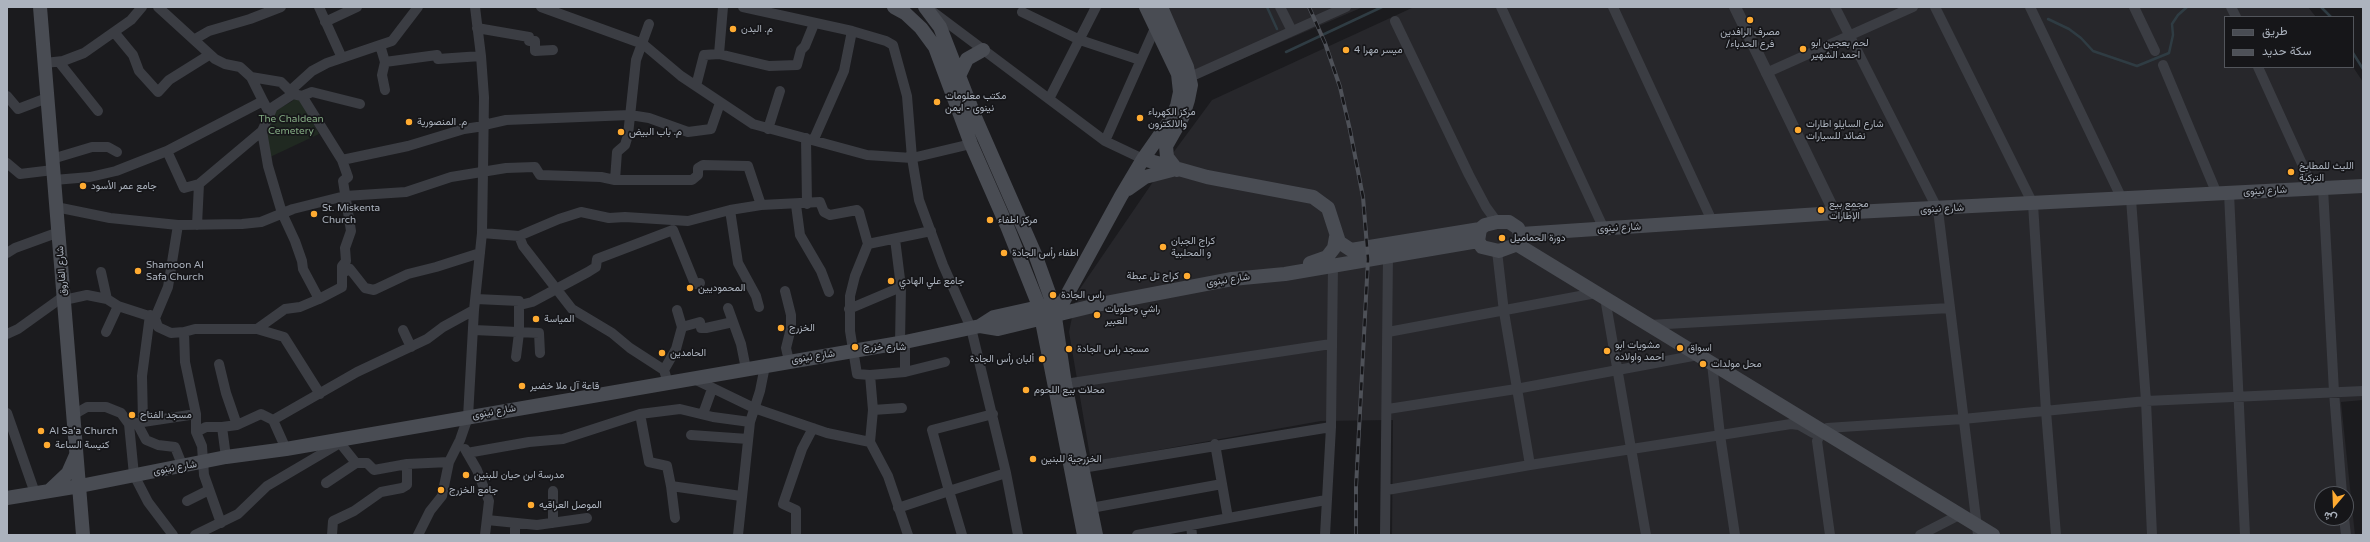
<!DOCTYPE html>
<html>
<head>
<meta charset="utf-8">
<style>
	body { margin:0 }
	#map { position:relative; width:2370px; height:542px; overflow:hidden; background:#1b1b1e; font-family:"Varela Round",Vazirmatn,sans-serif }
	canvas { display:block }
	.frame { position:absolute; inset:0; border:8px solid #acb3be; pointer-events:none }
	.legend { position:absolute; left:2224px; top:16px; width:130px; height:52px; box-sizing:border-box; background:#161619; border:1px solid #52555b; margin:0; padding:5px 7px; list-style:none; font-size:12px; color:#acb3be }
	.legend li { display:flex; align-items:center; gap:8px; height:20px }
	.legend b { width:20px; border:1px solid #52555b }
	.north { position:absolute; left:2314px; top:486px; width:40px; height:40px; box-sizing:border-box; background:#161619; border:1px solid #52555b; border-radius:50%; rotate:199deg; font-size:11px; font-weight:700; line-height:16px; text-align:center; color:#acb3be }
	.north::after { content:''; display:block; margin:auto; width:14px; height:18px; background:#ffab31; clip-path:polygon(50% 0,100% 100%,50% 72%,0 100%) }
</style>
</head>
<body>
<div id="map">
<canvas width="2370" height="542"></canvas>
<div class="frame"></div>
<ul class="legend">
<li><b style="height:5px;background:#494c53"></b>طريق</li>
<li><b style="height:5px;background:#4e5158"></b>سكة حديد</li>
</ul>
<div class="north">ش</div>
</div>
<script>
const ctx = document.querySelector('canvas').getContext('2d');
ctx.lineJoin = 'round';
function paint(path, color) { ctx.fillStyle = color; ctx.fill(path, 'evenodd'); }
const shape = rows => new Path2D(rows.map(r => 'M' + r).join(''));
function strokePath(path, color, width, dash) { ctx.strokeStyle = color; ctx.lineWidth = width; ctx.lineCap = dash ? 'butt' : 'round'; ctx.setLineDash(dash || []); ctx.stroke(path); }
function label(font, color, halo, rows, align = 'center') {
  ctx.font = font + ' "Varela Round",Vazirmatn,sans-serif'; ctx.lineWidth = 3.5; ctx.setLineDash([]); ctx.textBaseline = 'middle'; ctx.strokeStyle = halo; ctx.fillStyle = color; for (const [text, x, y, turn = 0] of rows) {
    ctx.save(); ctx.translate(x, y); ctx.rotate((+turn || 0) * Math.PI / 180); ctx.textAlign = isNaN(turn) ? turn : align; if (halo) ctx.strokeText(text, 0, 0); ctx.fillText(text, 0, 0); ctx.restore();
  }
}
paint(shape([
	[1161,7,1363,7,1193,80],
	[1414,7,2308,7,2316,17,2225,17,2225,67,2353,67,2363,82,2363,400,2341,402,2355,535,1392,535,1393,420,1321,421,1091,462,1069,332,1077,293,1170,157,1212,100],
	[2322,494,2346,494,2346,518,2322,518]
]), '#27272b');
paint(shape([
	[299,95,319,134,268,158,264,134,269,118,280,108,291,102]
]), '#202921');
strokePath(shape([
	[1267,7,1277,29],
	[2321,7,2331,17],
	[2048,19,2069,29,2081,38,2093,51,2137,66,2169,53,2173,35,2172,24,2178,15,2187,7],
	[1286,52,1382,7],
	[2353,53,2363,69]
]), '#2f3c43', 2.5);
strokePath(shape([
	[158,7,215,59,225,64,240,67,251,77,281,82,293,94],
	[319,7,342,58],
	[541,7,643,44,681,76,753,124,867,155,912,158,971,144],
	[743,7,852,31,886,41,893,45,907,96,912,158,919,200,943,265,971,328,1006,473,1018,535],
	[1280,7,1292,31],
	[1501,7,1604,229],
	[1613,7,1713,223],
	[1835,7,1938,210,1978,535],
	[1935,7,2033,204,2046,411,2056,535],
	[2030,7,2122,199],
	[2134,7,2155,51],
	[2231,7,2236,17],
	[933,12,1105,141,1143,159],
	[1022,12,1080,40,1140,60],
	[1395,21,1469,175,1486,207,1497,222],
	[325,22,357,7],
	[649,24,636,60,628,135,625,145,617,152,615,180,692,180,698,175,698,168,703,165,748,166,761,205,820,202,824,212,830,215,857,210,859,212,868,244],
	[477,28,529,37,529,41,535,41,535,51,553,50],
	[114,32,133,55,139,71,158,92,169,80,209,55],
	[195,39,209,31,250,19,281,7],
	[380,45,392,41,418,7],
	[719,54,769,66,797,65,801,50,805,46,814,24],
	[59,62,98,111],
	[385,62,437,55,438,59,481,56],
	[45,63,63,61,84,53,131,20,142,7],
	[2163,65,2217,194],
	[2258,67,2313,188],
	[1766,73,1913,7],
	[251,77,263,101],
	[1190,77,1346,7],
	[696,86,704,55,719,54,723,7],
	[293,94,291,90,312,71,327,63,380,45,385,62,382,75,385,90],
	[7,96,18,109,47,98],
	[302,96,312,92,360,104],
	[1049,99,1096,7],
	[484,125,506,120,630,115,649,118,688,132,711,129,720,103],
	[768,129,780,91],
	[262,131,268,166,282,213,295,241,302,261,303,269,319,299,342,287,342,266,346,261,345,248,351,231,343,181,348,177,342,160],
	[806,138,807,204],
	[814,139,844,71,852,31],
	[1105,141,1156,26],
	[52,159,92,147,108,147,117,152],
	[7,163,20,174,53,170],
	[54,180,90,177,116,171,167,151],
	[199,184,184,188,167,151,263,101,269,112],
	[2323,188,2334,392,2342,494],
	[2229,193,2245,535],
	[2131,199,2146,401,2152,535],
	[796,205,800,235,821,271,829,292],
	[56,207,110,218,178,225,242,224,261,222,293,209,345,196,406,192,451,177,506,168,535,167,540,175,601,177,615,180],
	[730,210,738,263,756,296,759,307],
	[197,225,199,184,262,131,273,107,293,94,302,96,342,160,408,146,464,129,484,126],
	[482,233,519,236,559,219,581,212,609,218,625,217,688,221,730,210,761,205],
	[519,236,523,246,572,309,612,333,630,348,664,370,668,383],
	[895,239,901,287],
	[1497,251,1504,312,1530,465],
	[7,253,15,248,59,232],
	[101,272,107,299],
	[342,273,350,269,365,288,374,290,408,274,436,267,480,253],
	[785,291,791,315,791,328,786,348,789,361],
	[1605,298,1646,535],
	[319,299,300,307,285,309,257,329,284,337,320,394],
	[476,299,519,301,520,305,532,302,588,272,596,267,597,259,673,230,695,284,700,283],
	[64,300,87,295,107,299,118,306],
	[728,308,741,344,746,369],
	[849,309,901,287,900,343],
	[150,315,142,376,143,422,196,414],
	[155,318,168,287,178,225],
	[1649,325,1950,308],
	[682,327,700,322,701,328,706,328,733,322],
	[403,330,411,347],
	[474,330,539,333,540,353],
	[106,332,118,306,155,318,158,327,171,333,184,332,185,362,196,414,196,432],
	[184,332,195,329,257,329],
	[1388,332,1596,293],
	[7,334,18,329,64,296],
	[516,357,519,333,519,301],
	[219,364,226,393,237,425,222,427],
	[1712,364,1720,435,1735,535],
	[664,370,676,349,682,327,677,310],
	[905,372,945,362],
	[870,375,905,372,905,342],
	[692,378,754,408,827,433,870,442,888,476,908,535],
	[1065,384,1331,344],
	[1388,409,1516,389,1698,355],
	[873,410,902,408],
	[7,413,35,493],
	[640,414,649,462,667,466,671,486],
	[703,414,712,389],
	[73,415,87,407,106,407,121,413,129,424,137,423,146,440,158,445,175,447,183,467],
	[129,424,134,475,148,502,173,535],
	[237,425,261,414,273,420],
	[691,435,748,439],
	[342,439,340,443,356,463],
	[870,442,873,410,870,375,857,374,850,331,850,296,855,276,868,244,931,231],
	[1215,444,1228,518],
	[286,449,273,420,357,372,427,339,443,327,474,310],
	[465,449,477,470,489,501,485,535],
	[467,453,529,442,563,439,640,414,680,409,713,417,750,422],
	[1082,468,1331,427],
	[326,483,356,463,367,463,374,470,407,464],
	[1387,490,1530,465,1791,424,1799,425,1813,433],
	[187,501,209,490],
	[898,508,949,491,932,430,993,414],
	[1091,508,1222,484],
	[675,518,671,486,741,496],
	[2344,518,2346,535],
	[487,520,537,525,587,518],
	[221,523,204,475,202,446,196,432,206,427,222,427,226,457],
	[553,523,553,491],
	[1191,525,1192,535],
	[195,535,238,514,267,486,340,443],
	[332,535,333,521,354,511,381,492,402,488,407,485,407,464,449,462],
	[418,535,430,511,442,496,449,462,460,440,468,417,474,310,482,233,483,172,484,97,481,56,475,7],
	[515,535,515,523],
	[738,535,750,422,760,391,765,366],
	[796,535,796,510,783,504,802,449,813,428],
	[962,535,949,491,1006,473],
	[1137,535,1326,500],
	[1325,535,1331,427,1333,265],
	[1385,535,1388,255],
	[1830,535,1817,441,1822,431,1827,428,1963,419,2146,401,2363,391],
	[1920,535,1959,515]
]), '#3b3d43', 10);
strokePath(shape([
	[1735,7,1835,213]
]), '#3b3d43', 12);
strokePath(shape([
	[40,7,83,535],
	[894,7,905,13,921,28,935,47,971,144,1007,226,1039,306,1084,535],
	[925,7,940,27,975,117,1035,254,1053,304,1065,384,1096,535],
	[1161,7,1187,67,1191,85,1188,100,1183,116,1166,146,1167,157,1177,170],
	[959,76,967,59,983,50],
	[1143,159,1207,177,1313,197,1328,208,1339,242,1351,250,1480,229],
	[1128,189,1145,177,1172,170],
	[1497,222,1509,222,1518,228,1521,236,1518,244,1499,251,1482,247,1478,241,1480,229,1485,225,1497,222],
	[1521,234,1835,213,2363,186],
	[1518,245,1993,535],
	[1310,263,1327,257,1334,248,1336,237],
	[1056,315,1121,196,1143,159,1171,119,1177,106,1180,92,1178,74,1146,7],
	[980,326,994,317,1048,305],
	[50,490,68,473,76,455],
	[7,498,80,486,226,457,286,449,905,342,980,326,998,329,1101,304,1232,279,1285,274,1478,241]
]), '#494c53', 14);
const rail = shape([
	[1309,7,1325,43,1340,87,1350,130,1363,197,1368,259,1356,487,1356,535]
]);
strokePath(rail, '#4e5158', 4);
strokePath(rail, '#161619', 2.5, [8]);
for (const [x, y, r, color] of [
	[1750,20,4,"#ffab31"],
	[733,29,4,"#ffab31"],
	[1803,49,4,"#ffab31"],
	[1346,50,4,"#ffab31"],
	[937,102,4,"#ffab31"],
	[1140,118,4,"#ffab31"],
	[409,122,4,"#ffab31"],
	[1798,130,4,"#ffab31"],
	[621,132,4,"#ffab31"],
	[2291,172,4,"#ffab31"],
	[83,186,4,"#ffab31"],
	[1821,210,4,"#ffab31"],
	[314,214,4,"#ffab31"],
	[990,220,4,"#ffab31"],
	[1502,238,4,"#ffab31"],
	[1163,247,4,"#ffab31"],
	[1004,253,4,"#ffab31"],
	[138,271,4,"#ffab31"],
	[1187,276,4,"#ffab31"],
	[891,281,4,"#ffab31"],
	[690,288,4,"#ffab31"],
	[1053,295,4,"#ffab31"],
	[1097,315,4,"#ffab31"],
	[536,319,4,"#ffab31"],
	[781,328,4,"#ffab31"],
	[855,347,4,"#ffab31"],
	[1680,348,4,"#ffab31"],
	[1069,349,4,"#ffab31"],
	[1607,351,4,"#ffab31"],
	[662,353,4,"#ffab31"],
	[1042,359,4,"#ffab31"],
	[1703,364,4,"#ffab31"],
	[522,386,4,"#ffab31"],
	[1026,390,4,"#ffab31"],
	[132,415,4,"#ffab31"],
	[41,431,4,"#ffab31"],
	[47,445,4,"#ffab31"],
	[1033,459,4,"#ffab31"],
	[466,475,4,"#ffab31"],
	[441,490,4,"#ffab31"],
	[531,505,4,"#ffab31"]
]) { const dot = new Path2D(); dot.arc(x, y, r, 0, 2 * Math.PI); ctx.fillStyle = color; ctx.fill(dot); strokePath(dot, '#161619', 1.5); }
label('10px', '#acb3be', '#161619', [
	["م. البدن",741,29],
	["مصرف الرافدين",1750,32,"center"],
	["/فرع الحدباء",1750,44,"center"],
	["لحم بعجين ابو",1811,43],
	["احمد الشهير",1811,55],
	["ميسر مهرا 4",1354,50],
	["مكتب معلومات",945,96],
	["نينوى - ايمن",945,108],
	["مركز الكهرباء",1148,112],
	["والالكترون",1148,124],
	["م. المنصورية",417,122],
	["شارع السايلو اطارات",1806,124],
	["نضائد للسيارات",1806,136],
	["م. باب البيض",629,132],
	["الليث للمطابخ",2299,166],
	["التركية",2299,178],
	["جامع عمر الأسود",91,186],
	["مجمع بيع",1829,204],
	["الإطارات",1829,216],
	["St. Miskenta",322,208],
	["Church",322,220],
	["مركز اطفاء",998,220],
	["دورة الحماميل",1510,238],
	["كراج الجبان",1171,241],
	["و المحلبية",1171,253],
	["اطفاء رأس الجادة",1012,253],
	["Shamoon Al",146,265],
	["Safa Church",146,277],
	["كراج تل عبطة",1179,276,"right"],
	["جامع علي الهادي",899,281],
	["المحموديين",698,288],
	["راس الجادة",1061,295],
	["راشي وحلويات",1105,309],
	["العبير",1105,321],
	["المياسة",544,319],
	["الخزرج",789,328],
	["مشويات ابو",1615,345],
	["احمد واولاده",1615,357],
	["شارع خزرج",863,347],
	["اسواق",1688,348],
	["مسجد راس الجادة",1077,349],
	["الحامدين",670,353],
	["ألبان رأس الجادة",1034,359,"right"],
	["محل مولدات",1711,364],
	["قاعة آل ملا خضير",530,386],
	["محلات بيع اللحوم",1034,390],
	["مسجد الفتاح",140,415],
	["Al Sa'a Church",49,431],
	["كنيسة الساعة",55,445],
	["الخزرجية للبنين",1041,459],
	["مدرسة ابن حيان للبنين",474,475],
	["جامع الخزرج",449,490],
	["الموصل العراقيه",539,505]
], 'left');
label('10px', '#83aa82', '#161619', [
	["The Chaldean",291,119],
	["Cemetery",291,131]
]);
label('10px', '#acb3be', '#161619', [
	["شارع نينوى",2265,191,-3],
	["شارع نينوى",1942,209,-3],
	["شارع نينوى",1619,228,-3],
	["شارع الفاروق",62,271,-94],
	["شارع نينوى",1228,280,-9],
	["شارع نينوى",813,357,-9],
	["شارع نينوى",494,412,-10],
	["شارع نينوى",175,468,-10]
]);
</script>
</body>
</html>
